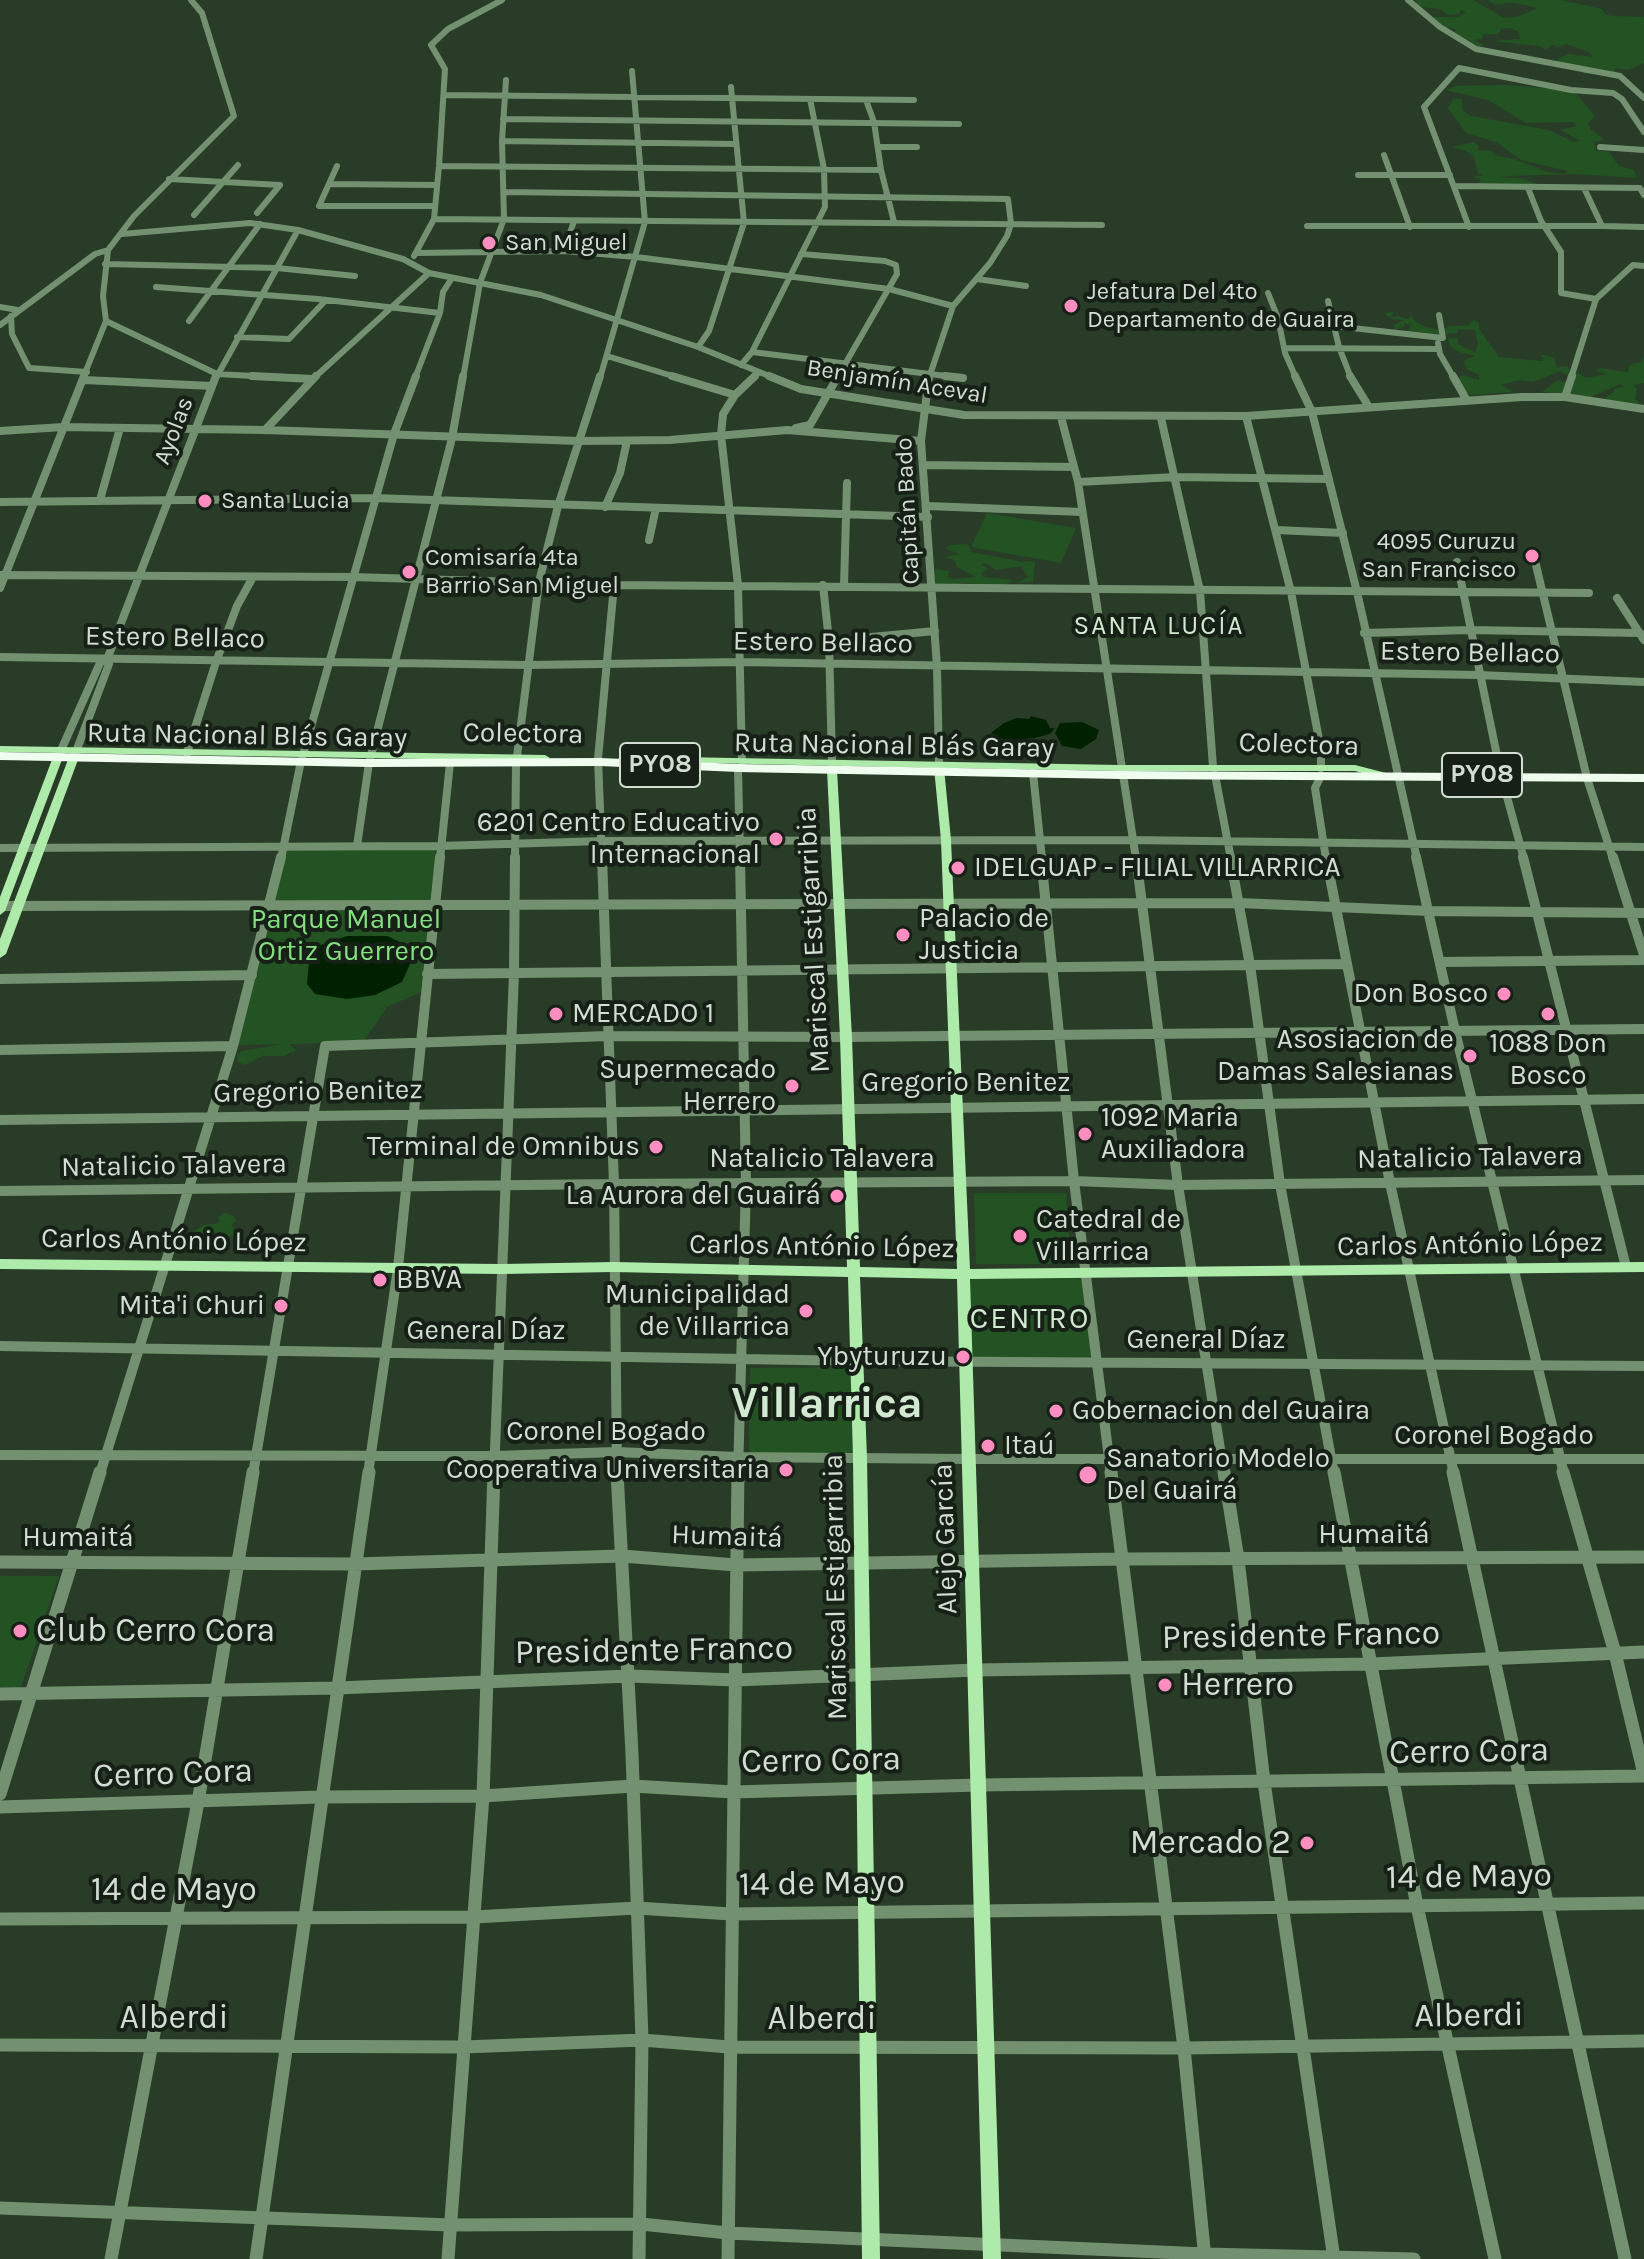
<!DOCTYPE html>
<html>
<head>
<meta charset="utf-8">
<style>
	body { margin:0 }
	canvas { display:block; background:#283c27 }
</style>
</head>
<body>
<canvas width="1644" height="2259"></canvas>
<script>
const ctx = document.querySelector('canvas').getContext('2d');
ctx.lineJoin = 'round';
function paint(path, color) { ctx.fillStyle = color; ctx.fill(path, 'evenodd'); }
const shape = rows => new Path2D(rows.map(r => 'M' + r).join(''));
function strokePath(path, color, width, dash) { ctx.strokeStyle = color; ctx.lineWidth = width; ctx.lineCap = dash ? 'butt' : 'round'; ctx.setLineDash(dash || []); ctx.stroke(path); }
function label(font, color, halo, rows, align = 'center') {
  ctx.font = font + ' Karla,sans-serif'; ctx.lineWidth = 8; ctx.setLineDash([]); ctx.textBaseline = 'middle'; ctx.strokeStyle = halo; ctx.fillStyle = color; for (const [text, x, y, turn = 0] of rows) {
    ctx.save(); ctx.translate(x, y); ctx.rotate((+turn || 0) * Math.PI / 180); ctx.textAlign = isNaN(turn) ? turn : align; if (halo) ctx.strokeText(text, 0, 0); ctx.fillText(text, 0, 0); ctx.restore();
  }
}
paint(shape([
	[1415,0,1473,0,1504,18,1517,17,1538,8,1515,3,1494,4,1487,0,1561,0,1602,9,1605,14,1612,16,1644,17,1644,63,1628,70,1615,68,1616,73,1585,74,1556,60,1569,54,1593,57,1589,52,1566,44,1557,48,1553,44,1546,50,1539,46,1493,41,1520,39,1518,31,1510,28,1501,29,1499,34,1484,34,1482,39,1473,40,1485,45,1477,47,1468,39,1466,41,1454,33,1456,29,1445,27,1433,17,1457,17,1466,13,1460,9,1460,14,1448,15,1440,9,1420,7],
	[1504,85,1573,90,1595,116,1588,123,1591,130,1605,140,1594,142,1596,150,1609,152,1619,166,1634,170,1637,178,1576,174,1506,176,1502,177,1521,178,1537,184,1478,184,1481,180,1473,177,1483,175,1478,173,1474,157,1466,151,1452,147,1474,142,1479,146,1478,150,1491,151,1497,156,1514,159,1548,172,1565,174,1568,171,1521,160,1496,142,1466,133,1448,108,1454,98,1462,99,1462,110,1471,116,1549,130,1574,142,1581,141,1560,130,1577,126,1572,122,1526,123,1488,100,1445,90,1456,86],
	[1394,311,1391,318,1397,316,1408,319,1412,316,1414,321,1426,327,1441,330,1450,326,1467,326,1474,320,1479,323,1479,329,1499,357,1542,361,1544,359,1540,355,1545,355,1554,358,1557,367,1566,366,1586,378,1607,374,1596,371,1599,368,1628,372,1629,365,1642,362,1644,355,1644,383,1633,385,1637,389,1635,399,1642,405,1602,400,1614,392,1614,389,1624,387,1620,384,1586,399,1542,392,1558,380,1571,384,1577,381,1560,371,1533,382,1520,380,1501,385,1513,392,1471,395,1463,391,1459,378,1463,375,1479,380,1479,375,1468,370,1463,361,1475,356,1459,352,1451,347,1447,337,1458,339,1458,344,1475,352,1478,344,1475,330,1458,329,1457,333,1431,335,1408,331,1411,325,1404,323,1405,326,1395,330,1394,325,1404,320,1392,319,1384,314],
	[987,513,1076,528,1061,563,971,547],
	[968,544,971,552,1023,562,1035,561,1033,582,1016,583,1028,577,1021,566,996,570,985,563,981,564,988,569,981,574,983,577,1014,580,1003,586,964,583,939,588,934,583,935,569,950,571,947,577,952,579,976,577,957,567,954,560,945,557,959,554,946,549,950,545],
	[436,848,421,992,387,1007,363,1042,289,1044,296,1050,284,1056,263,1056,245,1065,238,1062,237,1055,242,1051,284,1044,236,1045,286,850],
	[974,1193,1066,1193,1071,1264,976,1264],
	[224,1213,234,1216,236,1221,231,1225,238,1234,228,1237,222,1243,222,1234,211,1233,199,1245,192,1237,196,1230,204,1225,219,1223,218,1217],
	[1084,1274,1095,1361,970,1359,967,1276],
	[853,1367,857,1456,749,1455,750,1368],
	[0,1576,59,1576,21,1687,0,1687]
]), '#235322');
paint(shape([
	[1031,716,1046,720,1050,728,1055,728,1050,734,1035,738,1015,740,1005,740,991,733,1004,723,1017,718,1029,719],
	[1082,722,1099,730,1096,739,1081,749,1062,746,1055,733,1060,723],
	[347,936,387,936,406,945,411,962,402,982,375,995,347,999,315,994,307,984,309,961,321,945]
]), '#002100');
strokePath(shape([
	[1408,0,1440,27,1476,49,1620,76,1644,98],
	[444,95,914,100],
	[866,100,874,122,881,170,894,222],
	[503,119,959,124],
	[502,141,736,144],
	[879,147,917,147],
	[1600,147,1644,150],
	[1384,155,1410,227],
	[337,166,319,206,435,206],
	[439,166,881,170],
	[1358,175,1450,175],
	[169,179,280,185],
	[329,184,437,185],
	[1454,186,1640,188,1644,195],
	[1528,188,1541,221,1561,252,1561,293,1596,299],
	[1584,188,1602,226,1644,227],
	[504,192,1008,199,1011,224,1007,236,990,263,953,306,929,378],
	[257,213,280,185],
	[194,215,238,165],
	[434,219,1102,225],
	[1307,226,1602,226],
	[1469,227,1424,107,1459,68,1571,90,1613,93,1622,99,1644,132],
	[122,234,250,223,298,230,403,259,429,273,541,295,698,347,774,378],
	[564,251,574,221],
	[417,253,564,251,636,257,889,289,953,306],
	[801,254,885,261,896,265,897,274,837,378],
	[414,256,434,219,439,166,445,69,431,45,448,29,502,0],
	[105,264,277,268,355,276],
	[977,279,1026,286],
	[156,287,318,299,440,313],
	[1268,293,1278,318,1285,353,1296,378],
	[1328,301,1339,347,1351,378],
	[0,307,18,310],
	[11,316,12,334,29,368,87,372],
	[106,321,217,374,290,378],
	[189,321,260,224],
	[0,325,95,254,108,250],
	[1334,326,1443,338,1439,315],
	[237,337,289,339,326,300],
	[1438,343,1440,354,1454,378],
	[698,347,709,331,744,223,731,87],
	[1284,348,1439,349],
	[752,352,962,378],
	[607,356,679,378],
	[741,365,752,352,825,207,824,169,810,99],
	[83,378,106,321,103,296,108,250,134,216,234,116,202,13,191,0],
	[216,378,298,230],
	[314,378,429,273],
	[415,378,440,313,443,292,452,278],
	[463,378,480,283,504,219,502,141,506,80],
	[600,378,645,222,632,71],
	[753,378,758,373],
	[1571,378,1596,299,1633,265,1644,266]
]), '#739071', 6);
strokePath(shape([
	[252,376,313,379],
	[672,376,735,395],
	[769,376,801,389,964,415,1246,416,1522,397,1565,397,1644,409],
	[929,376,921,441,937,667,939,765],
	[945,376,963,378],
	[1295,376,1312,412,1357,592,1417,859],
	[1350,376,1369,407],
	[1453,376,1466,399],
	[84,380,212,386],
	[1565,397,1572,376],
	[1246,416,1291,592,1321,750,1321,768],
	[1061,417,1078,482,1136,859],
	[1161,418,1200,591,1213,767],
	[796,428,810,425,838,376],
	[265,430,316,376],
	[0,431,63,427,265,430,579,441,670,440,787,430,921,441],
	[925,465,1074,467],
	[1078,482,1176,477,1329,479],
	[100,500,120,428],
	[0,502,374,498,928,517],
	[928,506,1082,512],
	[605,507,620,473,627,441],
	[1276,530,1343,533],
	[649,540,656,508],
	[1535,561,1587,778,1613,859],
	[1457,562,1501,775,1524,859],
	[0,575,352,577,614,585,1589,593],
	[823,585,829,641,832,763],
	[844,586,847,483],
	[0,588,84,376],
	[1617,598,1644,640],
	[1364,633,1469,630,1640,633],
	[829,641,935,631],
	[0,657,528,665,742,662,1479,675,1644,682],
	[187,753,216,662,237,606,253,577],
	[303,755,394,434,416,376],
	[58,757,100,663,108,657],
	[74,757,109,664,108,657,216,376],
	[742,761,738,585,721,435,723,414,735,395,755,376],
	[738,768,740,859],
	[1033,773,1042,859],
	[1215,775,1231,859],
	[1321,776,1315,788,1326,859],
	[357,846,369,763,452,438,463,376],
	[0,848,439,846,603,841,1132,840,1644,847],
	[281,859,301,761],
	[440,859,450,763],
	[515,859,516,764,539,582,558,506,600,376],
	[602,859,598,759,614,585]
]), '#739071', 8);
strokePath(shape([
	[602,857,614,1184,617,1474],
	[1041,857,1074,1181,1111,1474],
	[1136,857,1178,1185,1224,1474],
	[1230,857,1250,965,1280,1184,1334,1474],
	[1326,857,1390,1183,1454,1474],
	[1416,857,1455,1031,1564,1474],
	[1523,857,1626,1267],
	[1613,857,1644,955],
	[2,906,1239,903,1429,911,1644,913],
	[1440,962,1644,960],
	[427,974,1347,964],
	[0,979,252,975],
	[0,1050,233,1046],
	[0,1120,1644,1099],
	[0,1191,614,1184,1074,1181,1178,1185,1644,1180],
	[0,1346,857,1361,1644,1366],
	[0,1455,495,1456,616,1452,738,1457,969,1459,1644,1459],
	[100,1474,233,1046,281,857],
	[253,1474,325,1046,608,1036,846,1037,1644,1029],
	[368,1474,398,1268,440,857],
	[494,1474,514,973,515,857],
	[738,1474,746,1184,740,857]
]), '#739071', 10);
strokePath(shape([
	[617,1472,632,1754,642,2040,639,2259],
	[1111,1472,1184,2048,1205,2259],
	[1224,1472,1238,1559,1264,1782,1334,2259],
	[1334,1472,1417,1906,1495,2259],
	[1453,1472,1625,2259],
	[1563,1472,1615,1653,1644,1774],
	[0,1562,354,1564,622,1556,736,1565,1122,1559,1644,1557],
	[0,1694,337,1688,629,1676,736,1680,976,1670,1371,1664,1644,1652],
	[0,1794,100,1472],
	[0,1807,321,1797,483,1796,633,1786,733,1792,979,1785,1644,1776],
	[0,1919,474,1917,637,1908,731,1914,1644,1903],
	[0,2045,464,2047,642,2040,729,2047,1184,2048,1644,2041],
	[0,2208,451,2225,641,2224,728,2233,1205,2254,1414,2259],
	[111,2259,198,1802,253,1472],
	[256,2259,369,1472],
	[448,2259,483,1796,494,1472],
	[728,2259,738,1472]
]), '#739071', 13);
paint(shape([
	[0,746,545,755,550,758,545,761,0,752,0,746],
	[58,754,63,757,5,911,0,915,0,897,53,757,58,754],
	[74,754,79,757,6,954,0,958,0,939,69,757,74,754],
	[623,756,1119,765,1355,765,1386,773,1387,775,1386,777,1382,778,1355,771,1119,771,944,768,951,840,970,1269,1644,1262,1644,1272,970,1279,1001,2259,983,2259,957,1279,860,1277,867,1458,880,2259,862,2259,853,1458,848,1277,614,1272,502,1274,0,1269,0,1259,502,1264,614,1262,847,1267,840,1037,827,770,832,767,837,770,852,1037,860,1267,957,1269,941,840,934,768,619,761,618,759,623,756]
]), '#aeebab');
paint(shape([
	[0,752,369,759,600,758,738,764,1120,771,1644,774,1644,782,1120,779,738,772,600,766,369,767,0,760,0,752]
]), '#effdee');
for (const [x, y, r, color] of [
	[489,243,8,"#fd8ebf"],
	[1071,306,8,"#fd8ebf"],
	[205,501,8,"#fd8ebf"],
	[1532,556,8,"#fd8ebf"],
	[409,572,8,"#fd8ebf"],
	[776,839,8,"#fd8ebf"],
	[958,868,8,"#fd8ebf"],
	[903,935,8,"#fd8ebf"],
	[1504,994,8,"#fd8ebf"],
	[556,1014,8,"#fd8ebf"],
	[1548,1014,8,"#fd8ebf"],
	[1470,1056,8,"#fd8ebf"],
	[792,1086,8,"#fd8ebf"],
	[1085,1134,8,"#fd8ebf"],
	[656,1147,8,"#fd8ebf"],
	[837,1196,8,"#fd8ebf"],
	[1020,1236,8,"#fd8ebf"],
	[380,1280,8,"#fd8ebf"],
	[281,1306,8,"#fd8ebf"],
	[806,1311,8,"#fd8ebf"],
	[963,1357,8,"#fd8ebf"],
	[1056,1411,8,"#fd8ebf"],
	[988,1446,8,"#fd8ebf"],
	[786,1470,8,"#fd8ebf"],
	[1088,1475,10,"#fd8ebf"],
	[20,1631,8,"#fd8ebf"],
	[1165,1685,8,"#fd8ebf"],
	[1307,1843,8,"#fd8ebf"]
]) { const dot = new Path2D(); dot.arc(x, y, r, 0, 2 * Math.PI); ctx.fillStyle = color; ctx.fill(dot); strokePath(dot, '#172017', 3); }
label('24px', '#d2ded2', '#172017', [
	["San Miguel",505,243],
	["Jefatura Del 4to",1087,292],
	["Departamento de Guaira",1087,320],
	["Santa Lucia",221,501],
	["4095 Curuzu",1516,542,"right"],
	["San Francisco",1516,570,"right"],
	["Comisaría 4ta",425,558],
	["Barrio San Miguel",425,586]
], 'left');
label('24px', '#d2ded2', '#172017', [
	["Benjamín Aceval",897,382,9],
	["Ayolas",174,431,-69],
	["Capitán Bado",908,511,-93]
]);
ctx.letterSpacing = '2px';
label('26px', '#d1e9d0', '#172017', [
	["SANTA LUCÍA",1159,627]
]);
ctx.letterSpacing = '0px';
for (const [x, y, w] of [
	[660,765,80],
	[1482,775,80]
]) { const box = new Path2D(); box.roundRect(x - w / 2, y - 22, w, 44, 6); ctx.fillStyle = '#172017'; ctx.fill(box); strokePath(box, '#d2ded2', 2); }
label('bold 26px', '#d2ded2', null, [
	["PY08",660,765],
	["PY08",1482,775]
]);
label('28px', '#d2ded2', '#172017', [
	["Estero Bellaco",175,638,1],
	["Estero Bellaco",823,643,1],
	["Estero Bellaco",1470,653,1],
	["Colectora",523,734,1],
	["Ruta Nacional Blás Garay",247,736,1],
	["Colectora",1299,745,2],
	["Ruta Nacional Blás Garay",894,746,1],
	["Mariscal Estigarribia",814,940,-93],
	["Gregorio Benitez",966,1083],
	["Gregorio Benitez",318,1092,-1],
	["Natalicio Talavera",1470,1158,-1],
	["Natalicio Talavera",822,1159],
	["Natalicio Talavera",174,1166,-1],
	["Carlos António López",174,1241,1],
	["Carlos António López",1470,1245,-1],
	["Carlos António López",822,1247,1],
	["General Díaz",486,1331],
	["General Díaz",1206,1340],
	["Coronel Bogado",606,1432],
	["Coronel Bogado",1494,1436],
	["Humaitá",1374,1535],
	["Humaitá",727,1537,2],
	["Humaitá",78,1538],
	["Alejo García",946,1539,-92],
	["Mariscal Estigarribia",836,1587,-91]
]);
label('28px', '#d2ded2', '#172017', [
	["6201 Centro Educativo",760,823],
	["Internacional",760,855],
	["IDELGUAP - FILIAL VILLARRICA",974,868,"left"],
	["Palacio de",919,919,"left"],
	["Justicia",919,951,"left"],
	["Don Bosco",1488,994],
	["MERCADO 1",572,1014,"left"],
	["Asosiacion de",1454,1040],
	["Damas Salesianas",1454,1072],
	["1088 Don",1548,1044,"center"],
	["Bosco",1548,1076,"center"],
	["Supermecado",776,1070],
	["Herrero",776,1102],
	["1092 Maria",1101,1118,"left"],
	["Auxiliadora",1101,1150,"left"],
	["Terminal de Omnibus",640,1147],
	["La Aurora del Guairá",821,1196],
	["Catedral de",1036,1220,"left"],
	["Villarrica",1036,1252,"left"],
	["BBVA",396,1280,"left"],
	["Municipalidad",790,1295],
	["de Villarrica",790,1327],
	["Mita'i Churi",265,1306],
	["Ybyturuzu",947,1357],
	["Gobernacion del Guaira",1072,1411,"left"],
	["Itaú",1004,1446,"left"],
	["Sanatorio Modelo",1106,1459,"left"],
	["Del Guairá",1106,1491,"left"],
	["Cooperativa Universitaria",770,1470]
], 'right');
label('28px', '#84df81', '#172017', [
	["Parque Manuel",346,920],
	["Ortiz Guerrero",346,952]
]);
ctx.letterSpacing = '2px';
label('30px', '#d1e9d0', '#172017', [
	["CENTRO",1030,1319]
]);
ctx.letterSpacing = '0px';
label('34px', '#d2ded2', '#172017', [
	["Club Cerro Cora",36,1631],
	["Herrero",1181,1685],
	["Mercado 2",1291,1843,"right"]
], 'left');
label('34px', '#d2ded2', '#172017', [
	["Presidente Franco",1301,1636,-1],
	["Presidente Franco",654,1651,-1],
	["Cerro Cora",1469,1752,-1],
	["Cerro Cora",821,1761,-1],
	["Cerro Cora",173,1774,-2],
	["14 de Mayo",1469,1877,-1],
	["14 de Mayo",822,1884,-1],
	["14 de Mayo",174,1890],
	["Alberdi",1469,2016,-1],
	["Alberdi",174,2018],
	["Alberdi",822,2019]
]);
label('bold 44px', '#d1e9d0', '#172017', [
	["Villarrica",827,1404]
]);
</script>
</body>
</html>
